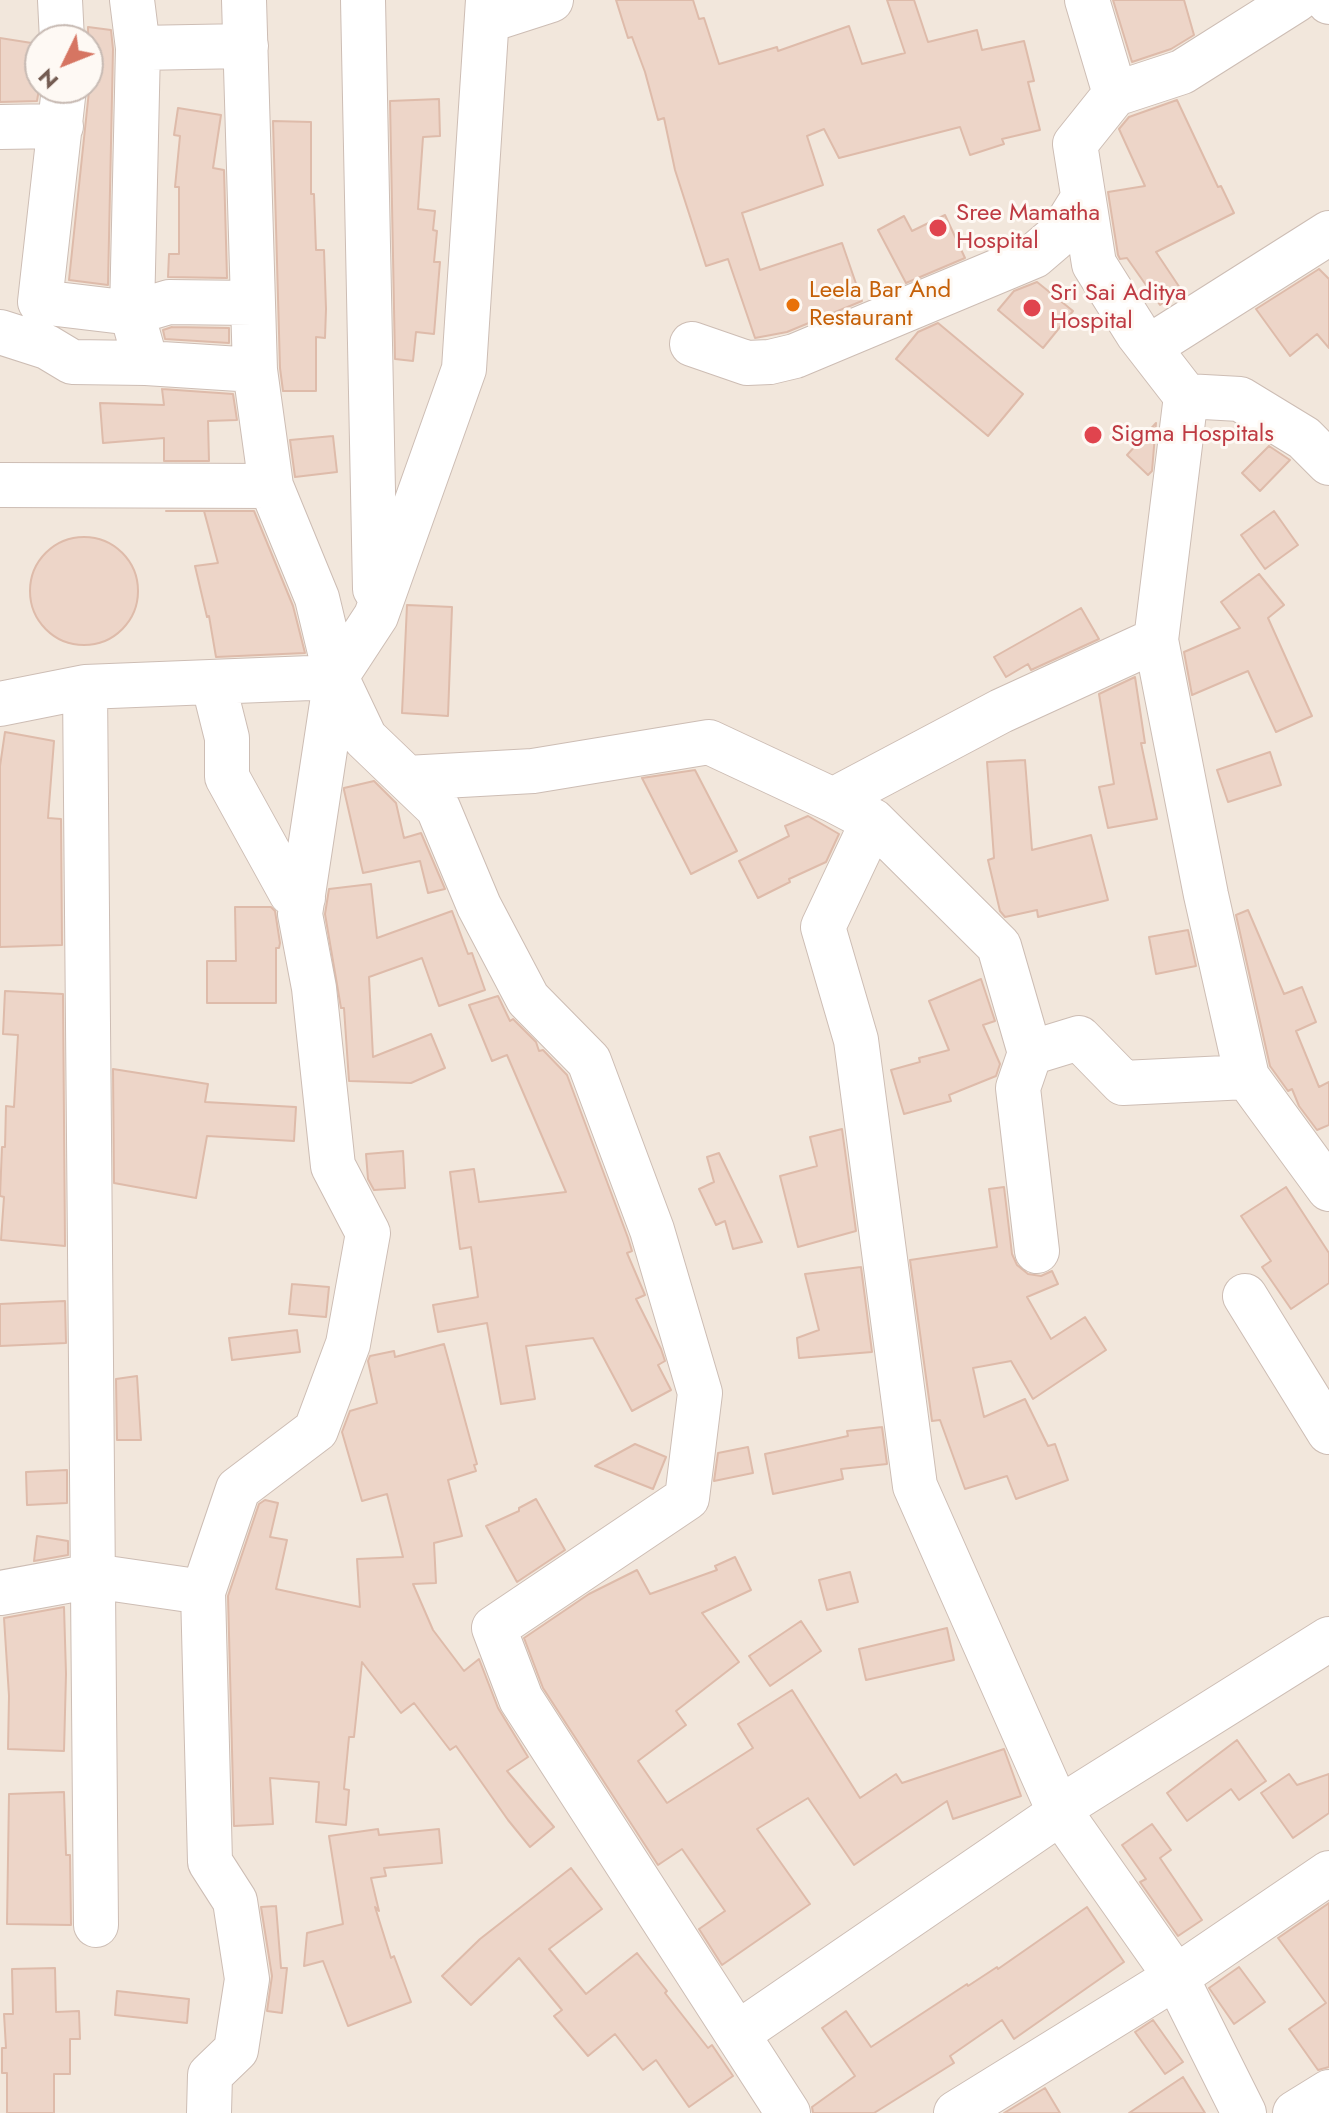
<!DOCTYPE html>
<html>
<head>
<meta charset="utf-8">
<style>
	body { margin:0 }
	#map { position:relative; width:1329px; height:2113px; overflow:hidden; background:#fbf5ed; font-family:Jost,sans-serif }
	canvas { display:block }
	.north { position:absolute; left:24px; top:24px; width:80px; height:80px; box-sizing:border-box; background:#fef9f4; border:2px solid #c7bab3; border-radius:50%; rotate:227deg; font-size:22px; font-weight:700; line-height:32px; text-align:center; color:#745c52 }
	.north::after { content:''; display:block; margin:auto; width:28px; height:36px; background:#d67562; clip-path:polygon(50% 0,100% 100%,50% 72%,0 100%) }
</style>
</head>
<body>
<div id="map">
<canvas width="1329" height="2113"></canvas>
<div class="north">N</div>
</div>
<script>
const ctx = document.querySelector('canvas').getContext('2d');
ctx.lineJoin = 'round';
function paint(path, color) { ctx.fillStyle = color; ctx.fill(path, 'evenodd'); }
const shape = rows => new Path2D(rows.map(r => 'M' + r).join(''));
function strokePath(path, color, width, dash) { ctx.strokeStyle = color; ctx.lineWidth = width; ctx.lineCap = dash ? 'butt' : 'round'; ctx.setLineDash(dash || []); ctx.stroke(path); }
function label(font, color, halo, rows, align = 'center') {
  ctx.font = font + ' Jost,sans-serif'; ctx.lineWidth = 6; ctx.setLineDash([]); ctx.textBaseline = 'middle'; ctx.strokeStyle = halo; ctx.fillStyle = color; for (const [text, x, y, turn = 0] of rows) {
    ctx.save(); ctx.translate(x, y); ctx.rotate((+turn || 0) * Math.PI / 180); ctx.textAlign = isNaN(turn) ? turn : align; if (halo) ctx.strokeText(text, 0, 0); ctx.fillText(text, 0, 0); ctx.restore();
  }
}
paint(shape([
	[0,0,1329,0,1329,2113,0,2113],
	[40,40,88,40,88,88,40,88]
]), '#f2e7dc');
const building = shape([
	[616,0,693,0,699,19,704,18,719,64,777,47,778,51,849,26,862,64,905,53,887,0,914,0,928,42,977,30,982,50,1024,41,1034,81,1028,82,1040,130,1002,139,1004,144,970,155,960,127,839,158,824,129,807,136,823,185,742,213,760,270,842,243,862,301,787,332,755,338,728,259,706,266,675,170,664,118,658,120,645,72,632,37,628,38,616,0],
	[1113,0,1184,0,1194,35,1171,49,1132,62,1113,0],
	[88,27,111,30,113,49,108,285,69,280,89,91,88,27],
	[0,38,38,44,40,83,37,101,0,102,0,38],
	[439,99,440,136,423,137,418,209,435,211,433,230,437,231,434,262,440,262,434,334,416,332,413,361,395,359,390,101,439,99],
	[1177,100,1218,187,1221,186,1234,213,1156,252,1182,291,1160,305,1127,258,1120,259,1118,255,1108,192,1145,186,1119,129,1129,117,1177,100],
	[178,108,221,115,213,168,224,170,227,278,168,277,169,254,179,254,179,187,175,187,180,136,174,135,178,108],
	[273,121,311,122,311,194,314,194,316,250,324,250,326,309,325,338,316,337,316,391,283,391,280,368,273,121],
	[945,215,965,258,906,283,878,230,904,216,912,231,945,215],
	[1319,269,1329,279,1329,348,1317,334,1290,356,1256,309,1319,269],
	[1037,282,1073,311,1043,348,998,310,1014,291,1037,282],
	[938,323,1023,394,988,436,896,359,918,332,938,323],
	[172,327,229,328,229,343,165,339,163,330,172,327],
	[162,389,233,394,237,420,208,421,209,461,164,461,164,438,103,443,100,403,164,405,162,389],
	[1156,423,1152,471,1148,475,1127,455,1156,423],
	[333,436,337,472,295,477,290,440,333,436],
	[1269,446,1290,460,1260,491,1242,473,1269,446],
	[166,511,254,511,293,606,305,653,216,657,209,616,207,617,195,566,218,563,204,511,166,511],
	[1274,511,1298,545,1265,569,1241,535,1274,511],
	'30 591a54 54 0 1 1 108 0a54 54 0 1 1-108 0Z',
	[1259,574,1284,605,1268,618,1312,716,1276,732,1248,671,1192,695,1184,652,1240,628,1221,602,1259,574],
	[407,605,452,607,448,716,402,713,407,605],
	[1081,608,1099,639,1031,670,1028,664,1006,677,994,657,1081,608],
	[1135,677,1145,743,1141,743,1157,819,1108,828,1099,787,1114,784,1099,694,1135,677],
	[5,732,54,741,48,818,61,819,62,945,0,947,0,766,5,732],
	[1270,752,1281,785,1228,802,1217,770,1270,752],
	[1025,760,1032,850,1091,835,1108,900,1038,917,1037,910,1005,917,1000,911,988,860,994,858,987,762,1025,760],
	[695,770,737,851,691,874,642,778,695,770],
	[374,781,396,803,404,838,421,833,445,889,428,893,420,861,363,873,344,790,344,788,374,781],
	[808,816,839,834,826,862,789,879,790,882,758,898,739,861,789,836,785,826,808,816],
	[371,884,377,938,452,911,468,954,472,953,485,990,439,1006,422,958,369,977,373,1057,431,1034,445,1068,411,1083,349,1081,344,1008,341,1008,325,914,329,889,371,884],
	[235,907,271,907,275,911,280,943,279,948,276,948,276,1003,207,1003,207,961,236,961,235,907],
	[1248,910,1284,994,1302,987,1316,1022,1296,1031,1319,1087,1329,1082,1329,1125,1317,1130,1299,1106,1292,1089,1288,1091,1270,1066,1236,915,1248,910],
	[1188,930,1196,966,1156,974,1149,937,1188,930],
	[981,979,995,1021,983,1025,1000,1064,996,1076,949,1095,951,1101,904,1114,891,1070,920,1062,919,1058,949,1050,929,1001,981,979],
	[5,991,63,994,65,1246,1,1240,4,1197,0,1196,2,1147,5,1147,6,1106,14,1107,18,1035,3,1034,5,991],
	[498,996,510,1021,513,1019,536,1042,539,1051,543,1050,567,1075,628,1238,632,1251,627,1253,645,1295,636,1299,661,1349,665,1361,658,1365,671,1390,632,1411,593,1338,526,1346,535,1399,501,1404,487,1323,438,1332,433,1305,478,1297,471,1247,460,1249,450,1172,474,1169,479,1202,566,1192,507,1055,492,1061,469,1005,498,996],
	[113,1069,208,1084,205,1102,296,1107,294,1141,207,1136,196,1198,114,1183,113,1069],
	[842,1129,856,1231,798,1247,780,1176,817,1166,810,1137,842,1129],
	[403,1151,405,1188,374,1190,368,1179,366,1154,403,1151],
	[719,1153,747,1211,762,1242,733,1249,725,1221,716,1225,699,1189,714,1182,707,1157,719,1153],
	[1004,1187,1012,1254,1017,1265,1028,1274,1041,1276,1052,1271,1058,1284,1027,1297,1051,1339,1085,1317,1106,1350,1033,1399,1011,1361,973,1368,984,1417,1025,1399,1048,1446,1055,1444,1068,1480,1016,1499,1007,1476,965,1489,940,1420,932,1421,910,1260,997,1247,989,1189,1004,1187],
	[1286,1187,1329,1253,1329,1283,1291,1309,1262,1267,1271,1261,1241,1216,1286,1187],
	[861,1267,872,1352,799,1358,797,1338,819,1330,805,1274,861,1267],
	[292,1284,329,1287,326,1317,289,1314,292,1284],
	[65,1301,66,1343,0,1346,0,1304,65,1301],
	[297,1330,300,1352,232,1360,229,1338,297,1330],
	[444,1344,477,1464,474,1465,476,1471,448,1480,462,1536,434,1543,436,1583,413,1584,433,1630,464,1671,479,1659,498,1708,528,1757,507,1771,554,1827,530,1847,508,1820,456,1746,450,1750,414,1703,401,1713,362,1662,354,1737,349,1737,344,1789,349,1790,346,1825,316,1822,319,1782,270,1778,273,1824,234,1826,228,1596,259,1504,265,1500,278,1503,270,1537,287,1540,276,1589,360,1607,357,1559,403,1557,387,1494,362,1501,342,1432,350,1411,377,1403,368,1361,370,1356,394,1351,395,1357,444,1344],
	[137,1376,141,1440,117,1440,116,1379,137,1376],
	[882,1427,887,1464,841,1469,843,1479,773,1494,765,1454,848,1436,847,1431,882,1427],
	[635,1444,666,1457,653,1489,595,1466,635,1444],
	[748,1447,753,1473,714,1481,718,1453,748,1447],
	[67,1470,67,1503,27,1505,26,1472,67,1470],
	[536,1499,565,1550,517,1582,486,1526,519,1511,519,1508,536,1499],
	[37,1536,68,1541,68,1555,34,1561,37,1536],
	[735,1557,751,1590,702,1613,739,1662,676,1711,686,1725,638,1761,667,1803,753,1748,738,1724,792,1690,860,1798,896,1774,902,1783,1004,1749,1021,1796,953,1819,947,1801,854,1865,808,1798,757,1829,810,1904,722,1965,699,1929,725,1911,682,1849,658,1865,543,1688,524,1638,589,1594,637,1570,650,1594,717,1570,715,1566,735,1557],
	[850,1572,858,1602,827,1610,819,1580,850,1572],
	[64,1607,66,1674,64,1751,8,1749,9,1696,4,1618,64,1607],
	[801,1621,821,1651,770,1686,749,1656,801,1621],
	[947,1628,954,1660,866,1680,859,1649,947,1628],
	[1237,1740,1266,1781,1239,1800,1231,1789,1187,1821,1167,1793,1237,1740],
	[1289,1774,1297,1785,1329,1774,1329,1813,1293,1838,1261,1793,1289,1774],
	[64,1792,66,1855,70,1855,71,1925,7,1924,9,1794,64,1792],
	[1152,1824,1171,1850,1160,1858,1202,1920,1178,1936,1140,1882,1146,1879,1122,1845,1152,1824],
	[378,1829,379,1835,439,1829,442,1863,384,1868,386,1876,371,1878,379,1911,375,1907,391,1958,394,1956,411,2002,348,2026,323,1961,304,1966,307,1933,343,1924,329,1836,378,1829],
	[571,1868,602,1909,549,1949,586,1994,637,1953,667,1991,665,1993,708,2048,712,2045,733,2076,689,2107,656,2060,643,2070,615,2034,588,2056,554,2016,562,2010,519,1958,471,2005,442,1976,480,1939,571,1868],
	[1329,1903,1329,2067,1318,2070,1289,2029,1326,2003,1278,1938,1329,1903],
	[276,1906,281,1968,287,1968,282,2013,267,2011,272,1976,261,1907,276,1906],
	[1087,1907,1124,1962,1014,2039,1002,2020,950,2056,954,2063,874,2113,813,2113,812,2107,855,2076,822,2028,846,2011,871,2047,967,1984,968,1986,997,1967,998,1969,1087,1907],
	[1239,1967,1265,2002,1234,2024,1209,1988,1239,1967],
	[55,1968,56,2012,79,2011,80,2039,70,2039,70,2074,54,2074,54,2113,7,2113,7,2073,2,2073,2,2048,6,2048,4,2014,13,2014,12,1969,55,1968],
	[117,1991,189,1999,187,2023,115,2015,117,1991],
	[1153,2020,1183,2062,1165,2074,1135,2032,1153,2020],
	[1183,2077,1205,2113,1129,2113,1183,2077],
	[1045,2088,1060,2113,1004,2113,1045,2088]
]);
paint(building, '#edd5c8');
strokePath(building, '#debbaa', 2);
const minor = shape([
	[60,0,62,40],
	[132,0,138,48,132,313,146,363],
	[244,0,255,370,271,486],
	[363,0,375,589],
	[1087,0,1115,94,1075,144,1094,264,1138,334,1186,396,1156,640,1206,895,1247,1077,1329,1189],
	[1328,0,1329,2],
	[489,20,551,0],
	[138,48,246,46],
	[64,88,40,302,132,313,169,302,252,303],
	[1115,94,1182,72,1296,0],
	[0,127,61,126],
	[0,332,47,347,72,362,146,363,255,370],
	[692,344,747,363,770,362,795,356,1034,256,1062,232,1083,198],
	[1149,347,1329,233],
	[1186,396,1240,399,1304,438,1329,463],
	[0,485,271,486,317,598,336,677,365,738,438,808,479,906,528,999,589,1061,652,1230,700,1393,687,1498,494,1628,521,1699,737,2034],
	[213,682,227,738,227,777,291,893,303,898],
	[85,687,96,1925],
	[0,704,85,687,336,677,376,616,464,369,488,0],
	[407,778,533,771,709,742,833,800,873,821,999,946,1030,1053,1018,1088,1037,1251],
	[833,800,1001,711,1156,640],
	[873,821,823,927,856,1040,915,1486,1058,1809,1176,1977,1244,2113],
	[1030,1053,1079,1038,1123,1083,1247,1077],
	[1245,1296,1329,1432],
	[0,1593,93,1576,203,1592],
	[209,2113,210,2075,236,2050,247,1979,235,1901,210,1862,203,1592,238,1489,316,1430,348,1344,368,1233,333,1166,314,988,300,914,336,677],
	[788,2113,737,2034,1054,1817,1058,1809,1329,1639],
	[956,2113,1176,1977,1329,1873],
	[1295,2113,1329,2092]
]);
strokePath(minor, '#cdbdb4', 46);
strokePath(minor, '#fff', 44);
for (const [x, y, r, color] of [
	[938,228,10,"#e0444e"],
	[793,305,8,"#e8710a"],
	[1032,308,10,"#e0444e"],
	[1093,435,10,"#e0444e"]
]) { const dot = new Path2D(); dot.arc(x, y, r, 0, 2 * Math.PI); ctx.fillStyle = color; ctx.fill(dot); strokePath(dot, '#fef9f4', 3); }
label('24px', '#be3a42', '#fef9f4', [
	["Sree Mamatha",956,214],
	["Hospital",956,242],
	["Sri Sai Aditya",1050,294],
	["Hospital",1050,322],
	["Sigma Hospitals",1111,435]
], 'left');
label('24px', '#c56008', '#fef9f4', [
	["Leela Bar And",809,291],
	["Restaurant",809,319]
], 'left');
</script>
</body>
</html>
